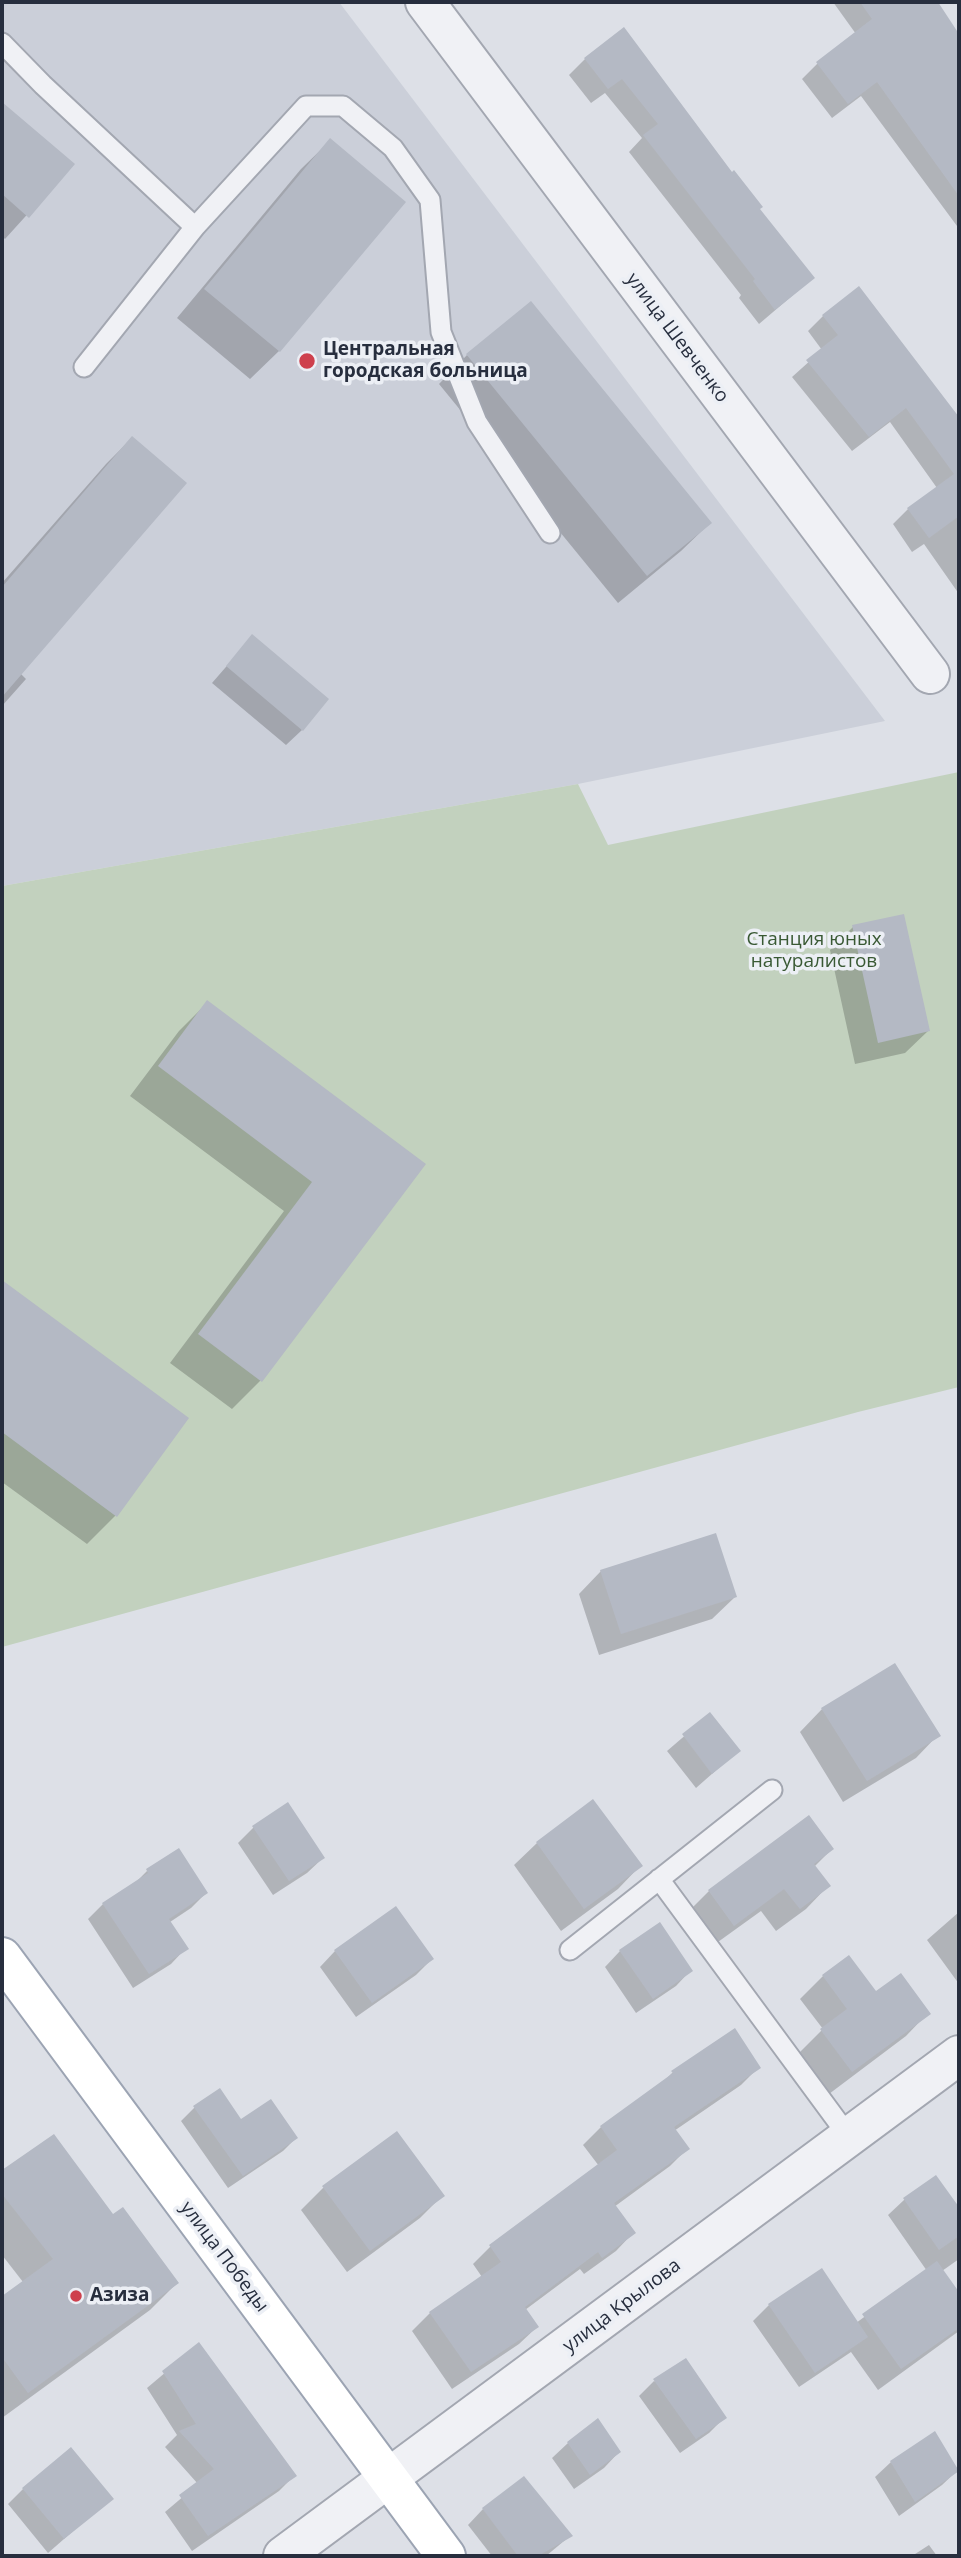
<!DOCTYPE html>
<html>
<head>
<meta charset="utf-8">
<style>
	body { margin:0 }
	#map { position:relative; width:961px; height:2558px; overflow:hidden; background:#dde0e7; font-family:"Open Sans",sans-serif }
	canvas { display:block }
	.frame { position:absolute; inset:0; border:4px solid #272e3e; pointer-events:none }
</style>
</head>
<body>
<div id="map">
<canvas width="961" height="2558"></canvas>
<div class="frame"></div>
</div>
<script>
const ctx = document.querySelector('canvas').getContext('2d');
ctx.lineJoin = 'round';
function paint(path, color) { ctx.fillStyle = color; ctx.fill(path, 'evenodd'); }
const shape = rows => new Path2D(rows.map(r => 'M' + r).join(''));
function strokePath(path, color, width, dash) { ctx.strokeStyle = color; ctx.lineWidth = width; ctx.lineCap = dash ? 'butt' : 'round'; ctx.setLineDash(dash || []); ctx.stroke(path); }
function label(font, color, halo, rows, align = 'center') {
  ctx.font = font + ' "Open Sans",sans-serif'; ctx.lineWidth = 7; ctx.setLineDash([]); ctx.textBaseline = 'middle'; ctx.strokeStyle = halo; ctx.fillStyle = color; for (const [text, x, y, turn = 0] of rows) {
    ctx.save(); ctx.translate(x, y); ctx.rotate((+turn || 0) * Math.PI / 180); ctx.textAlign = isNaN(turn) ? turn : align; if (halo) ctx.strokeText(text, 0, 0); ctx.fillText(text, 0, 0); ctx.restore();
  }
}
paint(shape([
	[2,2,339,2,885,721,578,784,2,886]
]), '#cbcfd9');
paint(shape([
	[959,772,959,1387,858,1412,2,1647,2,886,578,784,608,845]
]), '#c2d1be');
paint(shape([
	[833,2,920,2,933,19,943,12,959,37,959,224,957,226,861,96,832,118,802,79,817,64,856,34],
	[624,29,758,209,813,278,759,324,739,298,741,295,629,152,642,138,605,93,591,103,569,75,585,59],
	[2,104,72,165,5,239,2,236],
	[330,141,403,202,279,351,250,379,177,318,301,169],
	[858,289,959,419,959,594,924,544,912,552,893,524,908,509,937,488,890,422,852,451,792,377,822,350,808,331,823,316],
	[467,355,710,523,681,551,618,603,439,384],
	[132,438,20,673,26,679,2,706,2,583,106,464],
	[252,637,302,730,286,745,212,683],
	[853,927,928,1031,905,1053,855,1064,830,950],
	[208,1002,424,1165,260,1381,232,1409,170,1363,284,1211,130,1096,179,1031],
	[2,1282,187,1419,115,1516,87,1544,2,1482],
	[601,1571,735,1597,712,1619,599,1655,579,1594],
	[822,1709,938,1735,916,1758,843,1802,800,1732],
	[710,1714,738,1751,696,1788,667,1751],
	[808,1817,832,1849,814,1867,828,1886,806,1909,776,1931,761,1911,711,1947,686,1914,709,1891],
	[254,1827,323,1858,307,1873,273,1895,238,1843],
	[537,1843,640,1866,618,1889,561,1931,514,1865],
	[147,1871,206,1893,191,1908,170,1922,186,1948,171,1964,133,1988,88,1919,103,1904,133,1885],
	[959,1912,959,1984,927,1940],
	[335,1951,432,1959,416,1975,356,2017,320,1967],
	[620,1951,691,1970,676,1986,636,2013,605,1967],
	[849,1957,876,1994,928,2013,906,2036,829,2094,799,2053,823,2029,800,1999,823,1976],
	[759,2067,741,2085,674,2131,687,2149,670,2166,614,2207,633,2233,616,2251,584,2274,580,2269,525,2310,537,2327,519,2344,452,2389,412,2331,430,2313,482,2277,473,2264,490,2247,599,2166,583,2145,601,2127,661,2084,673,2072],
	[195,2107,241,2121,296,2138,283,2151,228,2188,181,2121],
	[54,2136,113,2217,177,2283,150,2310,2,2418,2,2298,23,2282,2,2255,2,2172],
	[936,2177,956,2206,959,2204,959,2259,942,2271,959,2295,959,2331,878,2390,851,2352,799,2387,753,2321,769,2305,821,2270,856,2323,927,2271,888,2215,904,2200],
	[323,2188,442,2196,420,2218,347,2272,301,2210],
	[199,2344,295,2475,279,2491,192,2551,165,2512,198,2484,165,2447,177,2435,147,2388],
	[654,2381,724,2418,709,2433,680,2453,639,2396],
	[568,2443,619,2452,604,2468,574,2489,552,2458],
	[891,2462,958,2470,942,2485,899,2516,875,2477],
	[23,2489,111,2498,48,2553,8,2504],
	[483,2509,570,2536,546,2556,492,2556,468,2525],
	[929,2545,937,2556,912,2556]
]), '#0003');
paint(shape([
	[860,2,938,2,959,34,959,196,877,82,848,104,816,62,872,19],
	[624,27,732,172,734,170,763,207,760,209,815,278,775,310,753,281,755,279,643,135,658,124,622,79,608,89,584,58],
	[2,102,75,164,29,218,2,194],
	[330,138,406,202,280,352,204,289],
	[859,286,959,417,959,516,929,538,907,508,954,474,906,408,869,437,806,360,838,335,822,315],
	[531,301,712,523,647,576,466,354],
	[132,436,187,483,2,697,2,587],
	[252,634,329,699,303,731,226,666],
	[904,914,930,1031,878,1043,852,925],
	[207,1000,426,1164,262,1382,198,1334,312,1182,158,1066],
	[2,1280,189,1418,117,1517,2,1432],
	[716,1533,737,1597,621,1634,600,1570],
	[895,1663,941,1736,867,1781,821,1708],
	[710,1712,741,1751,712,1774,682,1734],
	[593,1799,643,1866,584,1909,536,1842],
	[288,1802,325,1858,289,1881,252,1826],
	[809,1815,834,1849,814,1864,831,1886,800,1909,784,1889,734,1926,708,1890],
	[179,1848,208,1893,169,1919,189,1949,149,1974,102,1903,148,1873,146,1869],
	[396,1906,434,1959,372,2003,334,1950],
	[660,1922,693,1971,653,1999,619,1950],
	[849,1955,876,1991,901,1973,931,2014,852,2072,820,2029,847,2009,822,1975],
	[735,2028,761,2068,674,2127,690,2149,614,2203,636,2233,602,2258,598,2252,525,2307,539,2327,471,2372,429,2312,501,2262,489,2245,617,2150,600,2126,673,2073,671,2071],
	[220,2088,241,2119,271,2099,298,2138,243,2176,193,2106],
	[397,2131,445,2196,370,2251,322,2186],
	[54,2134,113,2214,123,2207,179,2283,28,2393,2,2357,2,2296,53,2259,2,2194,2,2170],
	[936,2175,959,2207,959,2236,939,2250,903,2198],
	[937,2261,959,2292,959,2328,901,2369,862,2314],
	[822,2268,868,2337,815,2373,768,2304],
	[199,2342,297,2476,208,2536,179,2495,214,2469,179,2431,196,2424,162,2371],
	[686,2358,727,2418,696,2439,653,2379],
	[598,2418,621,2452,590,2475,567,2442],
	[935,2431,959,2471,915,2502,890,2461],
	[71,2447,114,2499,64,2539,22,2488],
	[524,2476,573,2536,538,2556,518,2556,482,2508]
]), '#b4b9c4');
const service = shape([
	[2,43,43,85,195,227],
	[84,367,195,227,306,106,343,106,393,148,430,200,441,332,477,422,550,533],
	[659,1879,849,2137],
	[570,1950,772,1790]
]);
const minor = shape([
	[425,2,930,674],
	[283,2556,959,2055]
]);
const primary = shape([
	[2,1957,446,2556]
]);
strokePath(service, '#a3a7b1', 23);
strokePath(minor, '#a3a7b1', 42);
strokePath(primary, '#9ca4b3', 42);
strokePath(service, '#f0f1f5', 19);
strokePath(minor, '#f0f1f5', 38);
strokePath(primary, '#fff', 38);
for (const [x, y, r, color] of [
	[307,361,9,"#ce404d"],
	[76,2296,7,"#ce404d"]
]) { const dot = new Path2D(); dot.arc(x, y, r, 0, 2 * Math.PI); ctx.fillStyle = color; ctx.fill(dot); strokePath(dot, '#eceff5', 2.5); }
label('19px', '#272e3e', '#eceff5', [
	["улица Шевченко",677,338,53],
	["улица Победы",224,2257,53],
	["улица Крылова",622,2306,-37]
]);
label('bold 19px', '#272e3e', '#eceff5', [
	["Центральная",323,350],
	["городская больница",323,372],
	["Азиза",90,2296]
], 'left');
label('19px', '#395934', '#eceff5', [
	["Станция юных",814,940],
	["натуралистов",814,962]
]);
</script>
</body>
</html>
